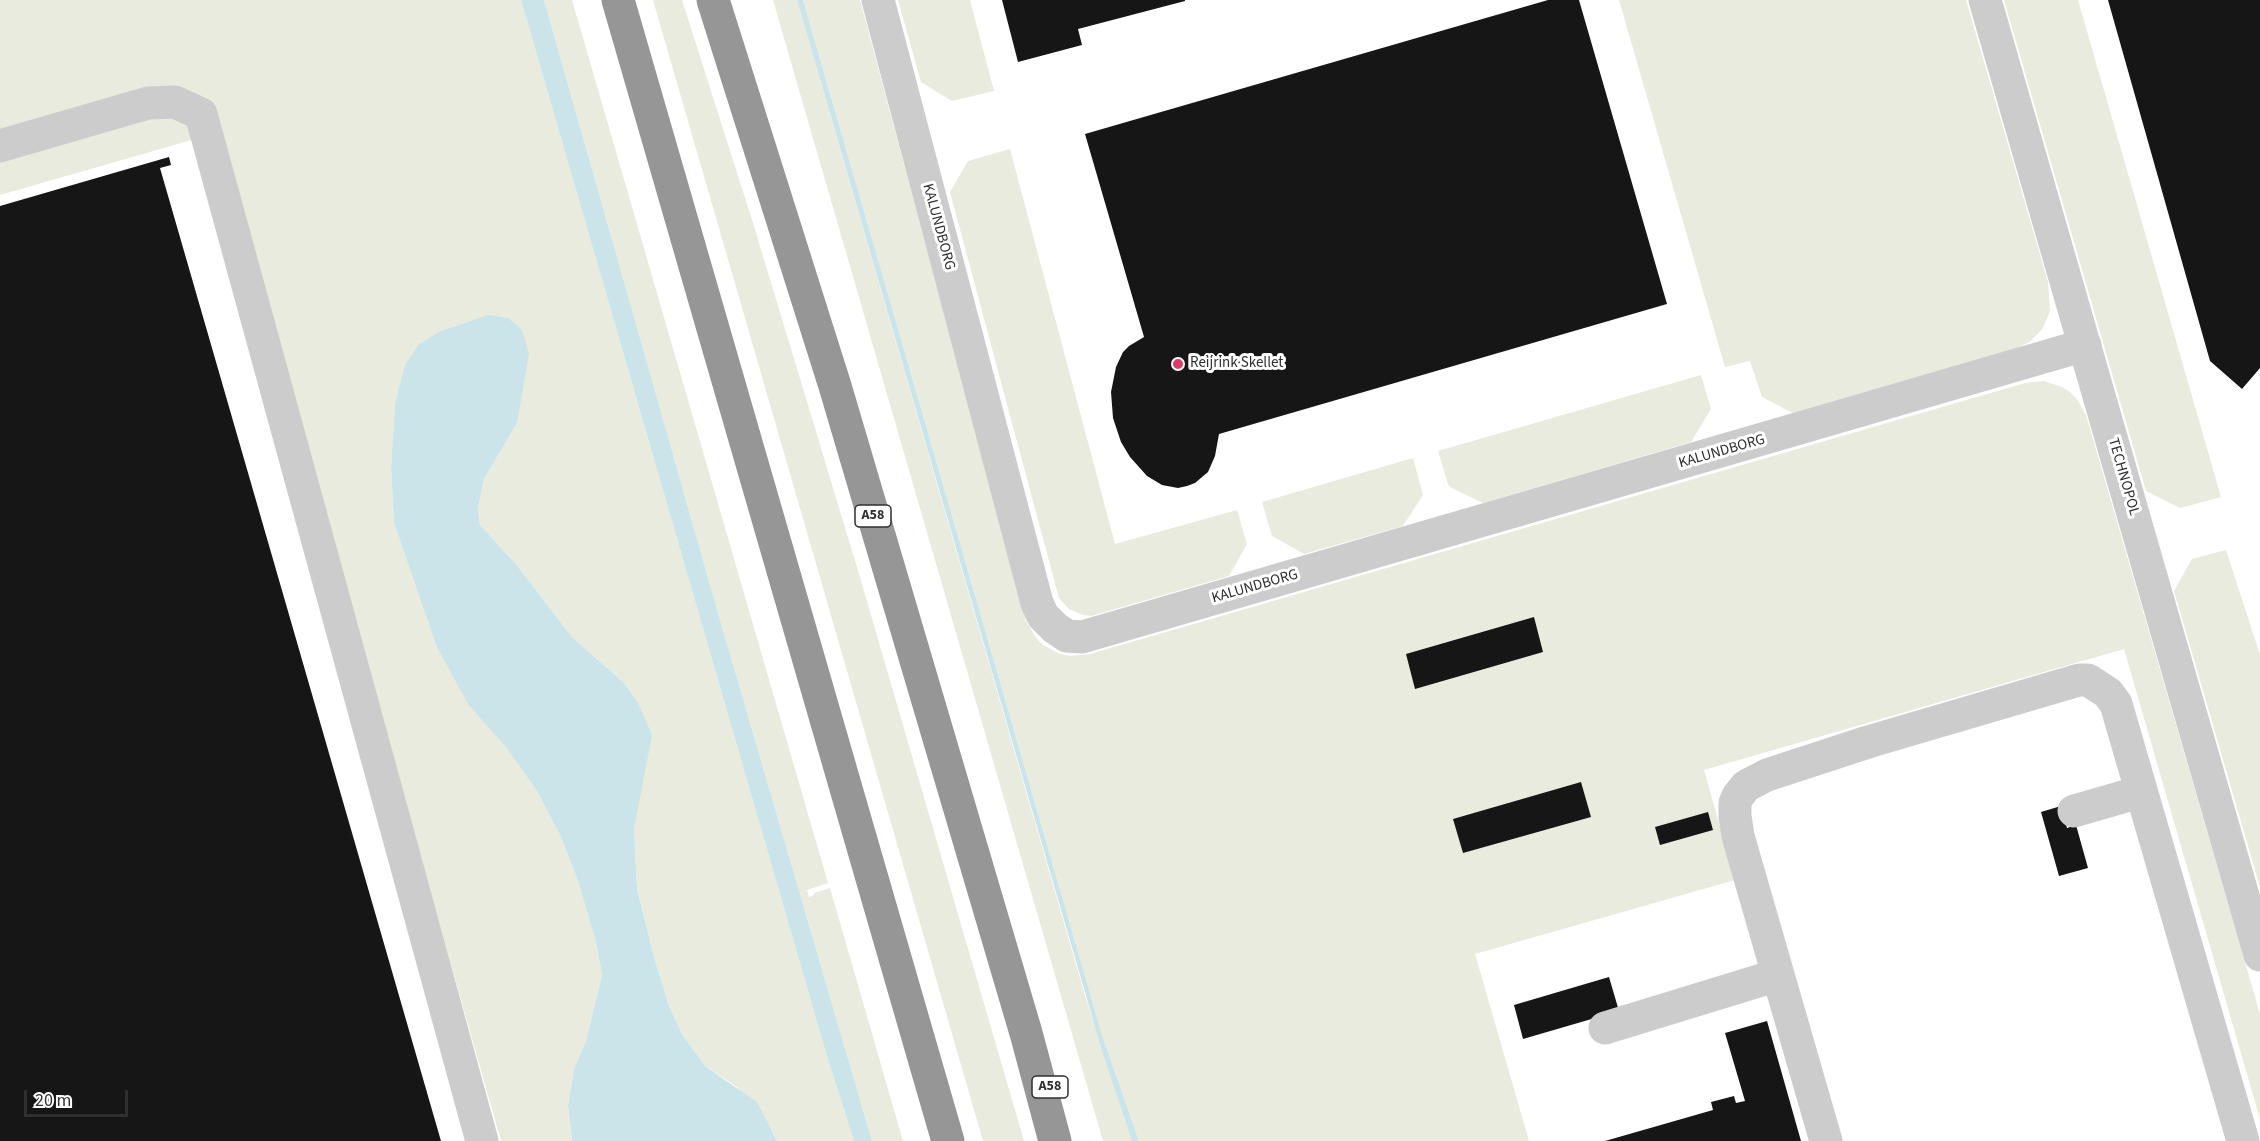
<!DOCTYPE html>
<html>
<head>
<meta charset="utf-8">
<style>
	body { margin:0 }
	#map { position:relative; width:2260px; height:1141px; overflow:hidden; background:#fff; font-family:"Source Sans 3",sans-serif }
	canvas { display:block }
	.scale { position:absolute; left:24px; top:1090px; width:104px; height:27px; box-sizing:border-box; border:3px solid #2f2f2f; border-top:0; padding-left:8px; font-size:18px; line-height:21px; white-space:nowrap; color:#2f2f2f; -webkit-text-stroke:4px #fff; paint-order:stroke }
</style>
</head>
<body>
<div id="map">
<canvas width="2260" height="1141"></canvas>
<div class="scale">20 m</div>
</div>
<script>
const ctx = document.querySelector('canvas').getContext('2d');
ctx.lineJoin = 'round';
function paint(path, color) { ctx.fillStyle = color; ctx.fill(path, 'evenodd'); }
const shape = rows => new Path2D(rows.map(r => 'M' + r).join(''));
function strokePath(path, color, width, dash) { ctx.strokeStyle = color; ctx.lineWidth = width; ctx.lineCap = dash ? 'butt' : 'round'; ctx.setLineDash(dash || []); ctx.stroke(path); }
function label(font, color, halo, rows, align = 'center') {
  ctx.font = font + ' "Source Sans 3",sans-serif'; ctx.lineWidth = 6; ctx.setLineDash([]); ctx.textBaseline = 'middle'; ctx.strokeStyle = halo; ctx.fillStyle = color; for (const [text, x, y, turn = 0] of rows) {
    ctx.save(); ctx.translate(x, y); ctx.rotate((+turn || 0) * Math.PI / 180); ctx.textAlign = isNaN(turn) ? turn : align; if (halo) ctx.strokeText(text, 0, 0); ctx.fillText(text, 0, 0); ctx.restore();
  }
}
paint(shape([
	[0,0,521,0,826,1053,854,1141,777,1141,772,1131,737,1087,706,1067,683,1036,669,1006,654,957,637,887,634,829,641,785,623,682,572,637,515,563,480,525,478,508,484,479,517,423,395,404,391,468,394,523,436,645,537,791,561,837,578,881,596,942,602,975,586,1041,574,1069,568,1105,572,1141,501,1141,216,133,0,195],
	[544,0,572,0,828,883,807,890,809,897,814,895,814,893,830,888,903,1141,872,1141,718,613],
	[653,0,682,0,753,223,859,574,1024,1141,983,1141],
	[773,0,797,0,1086,999,1132,1141,1103,1141],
	[803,0,860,0,1026,621,1036,638,1043,645,1060,654,1070,656,1090,654,2025,383,2044,381,2062,387,2070,392,2077,399,2086,415,2260,1014,2260,1119,2124,649,1704,770,1735,880,1475,954,1529,1141,1139,1141,1102,1035],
	[898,0,970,0,994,91,952,101,921,82],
	[1619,0,1966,0,2048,282,2050,311,2043,328,2031,341,2015,349,1793,413,1762,397,1750,361,1725,367],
	[2004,0,2078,0,2221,497,2180,508,2146,491],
	[1010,149,1115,544,1237,510,1247,544,1229,576,1091,616,1083,615,1069,609,1059,598,950,192,968,161],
	[1701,375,1711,409,1691,442,1483,503,1450,487,1448,484,1438,451],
	[1413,458,1423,495,1403,526,1304,554,1272,536,1262,502],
	[2226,550,2260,655,2260,887,2174,591,2192,559]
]), '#e8ebdd');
paint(shape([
	[521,0,544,0,718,613,872,1141,854,1141,826,1053],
	[797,0,803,0,1102,1035,1139,1141,1132,1141,1102,1051],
	[488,315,508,318,522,330,529,353,517,423,484,479,478,508,480,525,515,563,572,637,623,682,638,703,652,735,634,829,637,888,654,957,669,1006,683,1036,706,1067,757,1102,777,1141,572,1141,568,1105,574,1069,586,1041,602,975,596,942,578,881,561,837,537,791,506,747,468,704,436,645,394,523,391,468,395,404,405,365,419,344,441,331]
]), '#cae4ea');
paint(shape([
	[1002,0,1185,0,1185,1,1078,29,1082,45,1018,62],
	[1548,0,1579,0,1667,304,1219,434,1215,456,1208,472,1195,483,1187,486,1178,488,1162,485,1147,476,1130,457,1121,442,1113,418,1111,392,1116,367,1123,352,1129,346,1144,337,1085,134],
	[2108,0,2260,0,2260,368,2242,389,2210,361],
	[169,157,171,165,160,168,441,1141,0,1141,0,206],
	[1534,617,1543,652,1415,689,1406,654],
	[1581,782,1591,817,1463,853,1453,819],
	[2061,806,2067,828,2076,825,2088,868,2059,876,2041,812],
	[1708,812,1713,830,1660,845,1655,827],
	[1609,977,1619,1011,1523,1039,1514,1005],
	[1767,1021,1801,1141,1605,1141,1713,1110,1711,1102,1734,1096,1736,1103,1745,1101,1725,1033]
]), '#161616');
strokePath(shape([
	[878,0,1037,603,1043,616,1055,628,1067,636,1082,637,2085,345],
	[1985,0,2260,955],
	[0,146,148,103,175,102,201,114,482,1141],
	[2074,811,2140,792],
	[1605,1028,1778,975],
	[1826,1141,1738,836,1735,816,1735,803,1738,796,1746,786,1767,775,1868,742,2079,680,2088,680,2108,693,2116,704,2243,1141]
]), '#ccc', 33);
strokePath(shape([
	[618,0,948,1141],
	[713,0,835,386,1026,1033,1055,1141]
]), '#969696', 33);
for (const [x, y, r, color] of [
	[1178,364,6,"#db3b69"]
]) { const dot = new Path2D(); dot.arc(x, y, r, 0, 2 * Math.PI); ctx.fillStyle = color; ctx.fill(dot); strokePath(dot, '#fff', 2); }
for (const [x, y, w] of [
	[873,516,36],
	[1050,1087,36]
]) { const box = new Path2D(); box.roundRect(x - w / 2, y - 11, w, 22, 4.5); ctx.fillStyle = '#fff'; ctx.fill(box); strokePath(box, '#2f2f2f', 1.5); }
label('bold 14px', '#2f2f2f', null, [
	["A58",873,516],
	["A58",1050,1087]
]);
label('15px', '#2f2f2f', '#fff', [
	["KALUNDBORG",938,227,75],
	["KALUNDBORG",1722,452,-16],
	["TECHNOPOL",2123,477,74],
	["KALUNDBORG",1255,587,-16]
]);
label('15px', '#2f2f2f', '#fff', [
	["Reijrink Skellet",1190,364]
], 'left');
</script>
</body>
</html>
